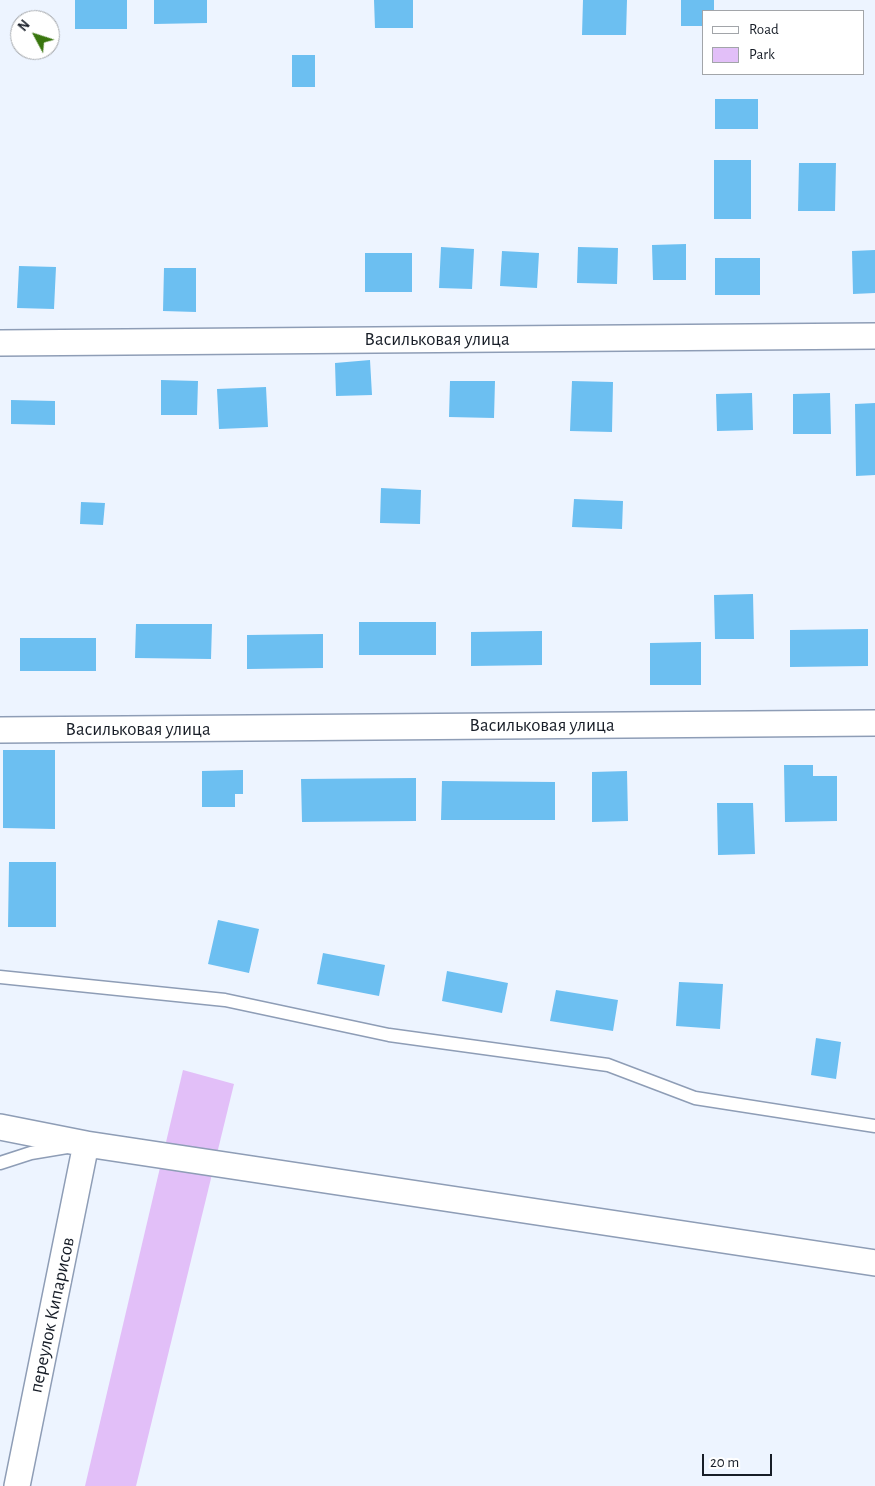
<!DOCTYPE html>
<html>
<head>
<meta charset="utf-8">
<style>
	body { margin:0 }
	#map { position:relative; width:875px; height:1486px; overflow:hidden; background:#edf4ff; font-family:"Alegreya Sans",sans-serif }
	canvas { display:block }
	.legend { position:absolute; left:702px; top:10px; width:162px; height:65px; box-sizing:border-box; background:#fff; border:1px solid #a2a5a9; margin:0; padding:6px 9px; list-style:none; font-size:15px; color:#171d27 }
	.legend li { display:flex; align-items:center; gap:10px; height:25px }
	.legend b { width:25px; border:1px solid #a2a5a9 }
	.north { position:absolute; left:10px; top:10px; width:50px; height:50px; box-sizing:border-box; background:#fff; border:1px solid #a2a5a9; border-radius:50%; rotate:310deg; font-size:14px; font-weight:700; line-height:20px; text-align:center; color:#171d27 }
	.north::after { content:''; display:block; margin:auto; width:18px; height:22px; background:#39760e; clip-path:polygon(50% 0,100% 100%,50% 72%,0 100%) }
	.scale { position:absolute; left:702px; top:1454px; width:70px; height:22px; box-sizing:border-box; border:2px solid #171d27; border-top:0; padding-left:6px; font-size:15px; line-height:18px; white-space:nowrap; color:#171d27; -webkit-text-stroke:4px #fff; paint-order:stroke }
</style>
</head>
<body>
<div id="map">
<canvas width="875" height="1486"></canvas>
<ul class="legend">
<li><b style="height:6px;background:#fff"></b>Road</li>
<li><b style="height:14px;background:#e2bff8"></b>Park</li>
</ul>
<div class="north">N</div>
<div class="scale">20 m</div>
</div>
<script>
const ctx = document.querySelector('canvas').getContext('2d');
ctx.lineJoin = 'round';
function paint(path, color) { ctx.fillStyle = color; ctx.fill(path, 'evenodd'); }
const shape = rows => new Path2D(rows.map(r => 'M' + r).join(''));
function strokePath(path, color, width, dash) { ctx.strokeStyle = color; ctx.lineWidth = width; ctx.lineCap = dash ? 'butt' : 'round'; ctx.setLineDash(dash || []); ctx.stroke(path); }
function label(font, color, halo, rows, align = 'center') {
  ctx.font = font + ' "Alegreya Sans",sans-serif'; ctx.lineWidth = 4.5; ctx.setLineDash([]); ctx.textBaseline = 'middle'; ctx.strokeStyle = halo; ctx.fillStyle = color; for (const [text, x, y, turn = 0] of rows) {
    ctx.save(); ctx.translate(x, y); ctx.rotate((+turn || 0) * Math.PI / 180); ctx.textAlign = isNaN(turn) ? turn : align; if (halo) ctx.strokeText(text, 0, 0); ctx.fillText(text, 0, 0); ctx.restore();
  }
}
paint(shape([
	[183,1070,234,1084,136,1486,85,1486]
]), '#e2bff8');
paint(shape([
	[75,0,127,0,127,29,75,29],
	[154,0,207,0,207,23,154,24],
	[374,0,413,0,413,28,375,28],
	[583,0,627,0,626,35,582,35],
	[681,0,714,0,714,11,704,11,704,26,681,26],
	[292,55,315,55,315,87,292,87],
	[715,99,758,99,758,129,715,129],
	[714,160,751,160,751,219,714,219],
	[799,163,836,163,835,211,798,211],
	[686,244,686,280,653,280,652,245],
	[441,247,474,249,472,289,439,288],
	[578,247,618,248,617,284,577,283],
	[875,250,875,293,853,294,852,251],
	[502,251,539,253,537,288,500,286],
	[365,253,412,253,412,292,365,292],
	[715,258,760,258,760,295,715,295],
	[19,266,56,267,54,309,17,308],
	[164,268,196,268,196,312,163,311],
	[370,360,372,395,336,396,335,363],
	[161,380,198,381,197,415,161,415],
	[450,381,495,381,494,418,449,417],
	[572,381,613,382,612,432,570,431],
	[266,387,268,427,219,429,217,389],
	[752,393,753,430,717,431,716,394],
	[830,393,831,434,793,434,793,394],
	[11,400,55,401,55,425,11,424],
	[875,403,875,475,856,476,855,404],
	[381,488,421,490,420,524,380,523],
	[574,499,623,501,622,529,572,527],
	[81,502,105,503,103,525,80,524],
	[753,594,754,639,715,639,714,595],
	[359,622,436,622,436,655,359,655],
	[136,624,212,624,211,659,135,658],
	[868,629,868,666,790,667,790,630],
	[542,631,542,665,471,666,471,632],
	[323,634,323,668,247,669,247,635],
	[20,638,96,638,96,671,20,671],
	[701,642,701,685,650,685,650,643],
	[3,750,55,750,55,829,3,828],
	[784,765,813,765,813,776,837,776,837,821,785,822],
	[243,770,243,794,235,794,235,807,202,807,202,771],
	[627,771,628,821,592,822,592,772],
	[416,778,416,821,302,822,301,779],
	[442,781,555,782,555,820,441,820],
	[717,803,753,803,755,854,718,855],
	[9,862,56,862,56,927,8,927],
	[218,920,259,929,249,973,208,964],
	[323,953,385,965,379,996,317,984],
	[447,971,508,983,502,1013,442,1001],
	[679,982,723,984,720,1029,676,1026],
	[556,990,618,1000,613,1031,550,1021],
	[816,1038,841,1042,836,1079,811,1075]
]), '#6cbff1');
const lane = shape([
	[0,977,225,1000,389,1035,608,1065,695,1098,875,1126],
	[0,1163,31,1153,67,1147]
]);
const street = shape([
	[0,343,875,336],
	[0,730,875,723],
	[0,1127,86,1144,875,1263],
	[17,1486,86,1144]
]);
strokePath(lane, '#8e9db6', 15);
strokePath(street, '#8e9db6', 28);
strokePath(lane, '#fff', 12);
strokePath(street, '#fff', 25);
label('19px', '#171d27', '#fff', [
	["Васильковая улица",437,339],
	["Васильковая улица",542,725],
	["Васильковая улица",138,729],
	["переулок Кипарисов",52,1315,-78]
]);
</script>
</body>
</html>
